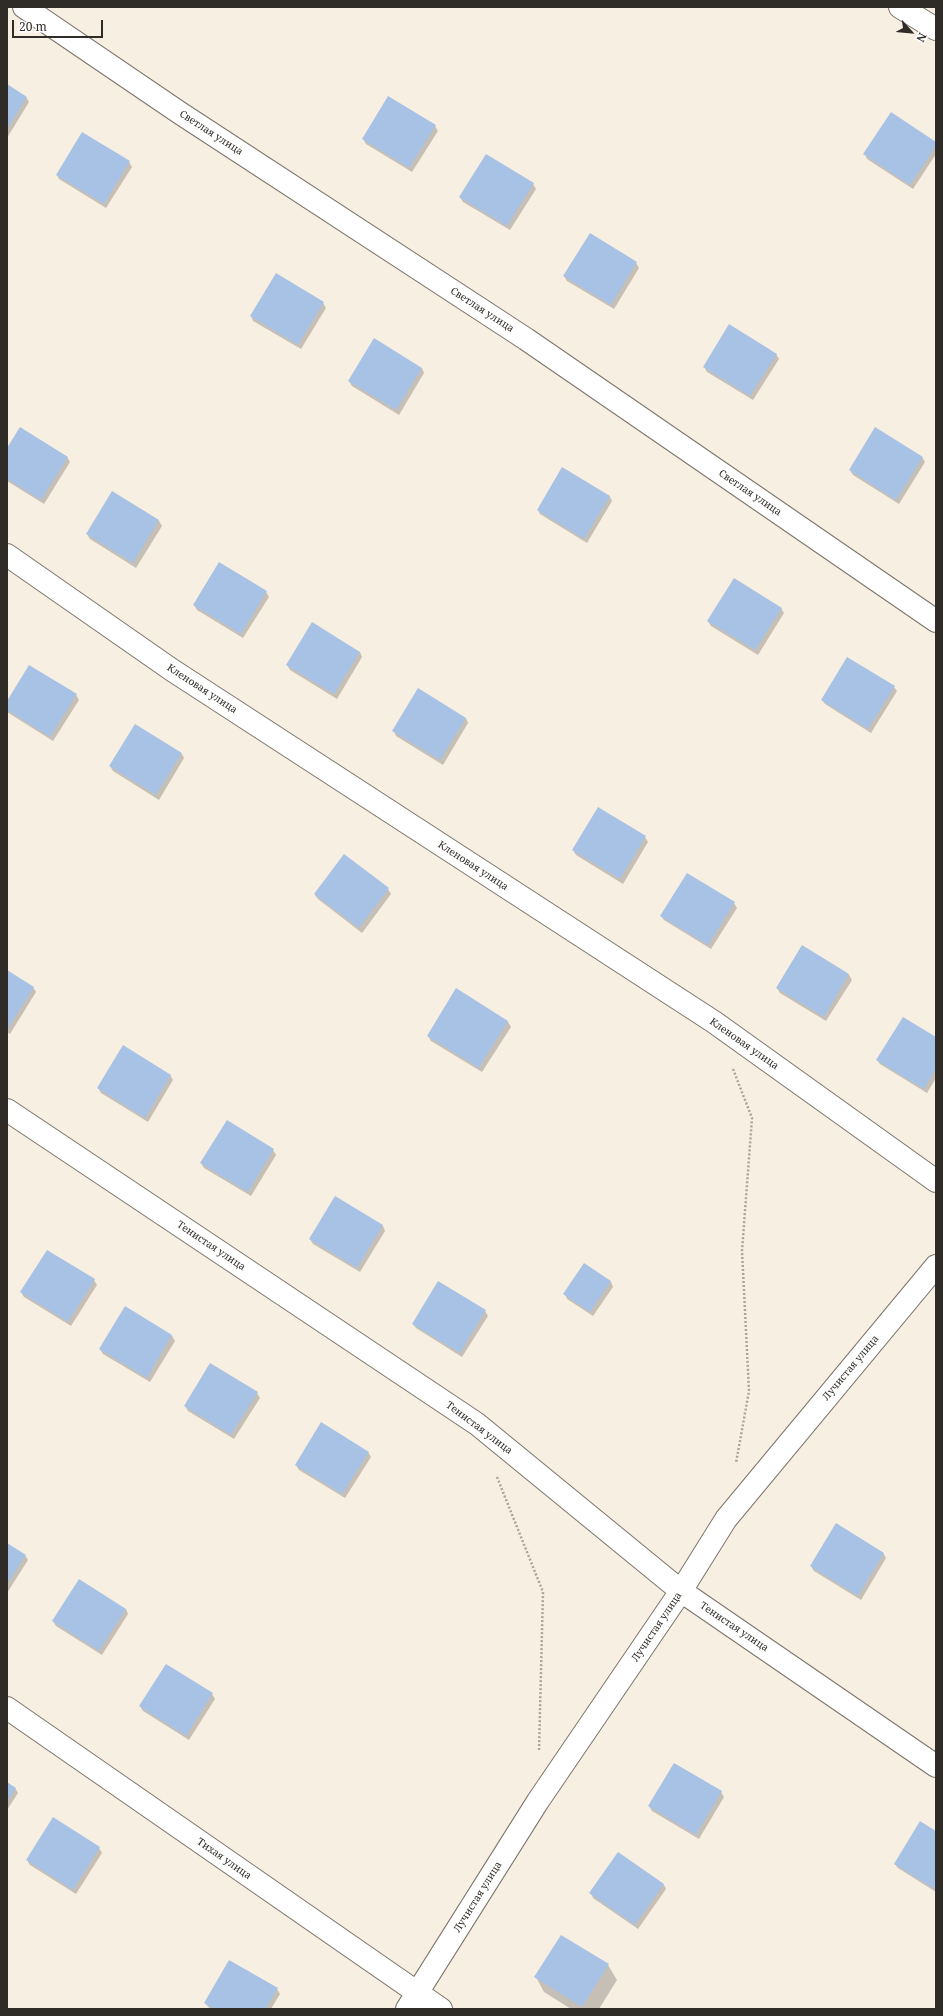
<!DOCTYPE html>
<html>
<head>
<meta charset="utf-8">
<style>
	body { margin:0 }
	#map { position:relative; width:943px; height:2016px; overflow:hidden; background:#f8efe3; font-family:"Noto Serif",serif }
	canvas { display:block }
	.frame { position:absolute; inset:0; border:8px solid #2f2c27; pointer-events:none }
	.north { position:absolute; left:891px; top:12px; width:40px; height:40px; -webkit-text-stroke:3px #fefefe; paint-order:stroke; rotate:117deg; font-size:11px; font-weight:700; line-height:16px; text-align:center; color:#2f2c27 }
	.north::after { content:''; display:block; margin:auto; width:14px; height:18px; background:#2f2c27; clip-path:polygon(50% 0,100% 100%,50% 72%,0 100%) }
	.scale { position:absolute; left:12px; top:20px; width:91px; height:18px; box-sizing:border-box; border:2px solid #2f2c27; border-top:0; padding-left:5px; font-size:12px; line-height:14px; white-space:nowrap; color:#2f2c27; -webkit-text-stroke:3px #fefefe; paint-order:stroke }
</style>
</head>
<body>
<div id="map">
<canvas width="943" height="2016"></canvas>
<div class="frame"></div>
<div class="north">N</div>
<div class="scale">20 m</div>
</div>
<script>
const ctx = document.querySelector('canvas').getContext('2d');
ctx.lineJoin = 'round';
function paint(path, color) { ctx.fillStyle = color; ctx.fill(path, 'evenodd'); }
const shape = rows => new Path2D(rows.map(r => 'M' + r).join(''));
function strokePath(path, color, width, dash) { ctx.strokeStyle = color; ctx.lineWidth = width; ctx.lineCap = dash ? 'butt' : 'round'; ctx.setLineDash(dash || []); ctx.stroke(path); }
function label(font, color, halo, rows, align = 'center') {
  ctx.font = font + ' "Noto Serif",serif'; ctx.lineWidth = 3; ctx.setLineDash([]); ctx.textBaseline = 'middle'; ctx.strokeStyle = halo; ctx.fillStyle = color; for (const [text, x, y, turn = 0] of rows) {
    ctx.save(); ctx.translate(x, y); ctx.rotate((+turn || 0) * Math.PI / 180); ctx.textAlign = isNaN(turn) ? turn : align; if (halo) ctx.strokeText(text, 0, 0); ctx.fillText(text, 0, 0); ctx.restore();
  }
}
paint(shape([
	[7,86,26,97,29,102,7,138],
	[435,126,438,131,412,172,366,144,363,139],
	[936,143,936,154,913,189,867,159,865,154],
	[129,162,132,167,106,208,59,179,57,175],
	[533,184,536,189,510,230,463,202,460,197],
	[636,263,639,268,614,309,567,281,564,276],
	[323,303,326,308,301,349,253,321,251,316],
	[776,354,779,359,753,400,707,372,704,367],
	[422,368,424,373,399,415,352,386,349,381],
	[7,450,67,457,70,462,44,504,7,481],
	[922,457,925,462,899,504,853,475,850,470],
	[563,468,610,497,612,501,587,543,540,514,538,510],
	[112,493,159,521,162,526,136,568,90,539,87,534],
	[266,592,269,597,243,638,197,610,194,605],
	[781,608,784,613,758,655,711,626,708,621],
	[360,652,362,657,337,699,290,670,287,665],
	[894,687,897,691,871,733,825,704,822,700],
	[76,695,79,700,53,741,7,712,7,703],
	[466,718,468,723,443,765,396,736,394,731],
	[182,754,184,758,159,800,113,771,110,766],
	[645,837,648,842,623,884,576,855,573,850],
	[388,889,391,894,362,933,318,899,315,895],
	[734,903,737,908,711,949,664,920,661,916],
	[802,946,849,975,852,980,826,1021,780,993,777,988],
	[7,971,33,987,36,992,10,1034,7,1032],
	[456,990,508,1022,511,1027,482,1072,431,1041,428,1036],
	[936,1038,936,1078,927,1093,880,1064,877,1060],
	[170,1075,173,1080,148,1122,101,1093,98,1088],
	[273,1150,276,1155,251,1196,204,1168,201,1163],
	[336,1197,383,1226,385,1231,360,1272,313,1244,310,1239],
	[584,1265,611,1282,613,1287,593,1316,567,1299,565,1294],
	[94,1280,97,1285,71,1326,24,1297,21,1292],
	[125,1308,172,1336,175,1341,150,1382,103,1354,100,1349],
	[485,1311,488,1316,462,1357,416,1328,413,1324],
	[257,1393,260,1398,234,1439,188,1411,185,1406],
	[368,1452,371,1457,345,1498,299,1470,296,1465],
	[7,1544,25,1555,28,1560,7,1593],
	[883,1553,886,1558,861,1600,814,1571,811,1566],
	[126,1609,128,1614,102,1655,56,1626,53,1621],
	[212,1694,215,1699,189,1740,143,1711,140,1706],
	[674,1764,721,1792,724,1797,699,1839,652,1811,649,1806],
	[7,1783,15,1788,18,1793,7,1810],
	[936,1832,936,1892,898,1868,895,1864],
	[99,1848,102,1853,76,1894,30,1865,27,1860],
	[619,1853,664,1885,666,1889,638,1929,593,1898,591,1893],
	[608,1965,617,1980,599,2009,571,2009,544,1992,536,1977],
	[277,1989,280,1994,271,2009,210,2009,205,2003]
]), '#0003');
paint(shape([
	[7,84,27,97,7,129],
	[388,96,436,125,409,168,362,139],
	[891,112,936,142,936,146,910,185,863,154],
	[82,132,130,161,104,204,56,175],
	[486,154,534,183,507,226,459,197],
	[590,233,637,262,611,305,563,276],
	[276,273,324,302,298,345,250,316],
	[729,324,777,354,750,396,703,367],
	[374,338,422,368,396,410,348,381],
	[20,427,68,457,41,500,7,479,7,448],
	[875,427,923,457,896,500,849,470],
	[562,467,610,496,584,539,537,510],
	[112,491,159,520,133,563,86,534],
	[219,562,267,591,241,634,193,605],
	[734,578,782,608,755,650,707,621],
	[312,622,360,652,334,694,286,665],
	[847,657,895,686,868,729,821,700],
	[29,665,77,694,50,737,7,710,7,701],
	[418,688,466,718,440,760,392,731],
	[135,724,182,753,156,795,109,766],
	[598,807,646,836,620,879,572,850],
	[344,854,389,888,359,928,314,894],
	[687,873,735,902,708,945,660,916],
	[802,945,849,974,824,1017,776,988],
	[7,970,34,987,7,1030],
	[456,988,508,1021,479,1068,427,1036],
	[903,1017,936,1037,936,1069,924,1089,876,1060],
	[123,1045,171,1075,145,1118,97,1088],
	[227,1120,274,1149,248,1192,200,1163],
	[335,1196,383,1225,357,1268,309,1239],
	[47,1250,95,1279,68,1322,20,1292],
	[584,1263,611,1281,590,1312,563,1294],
	[438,1281,486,1310,460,1353,412,1324],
	[125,1306,172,1335,147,1378,99,1349],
	[210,1363,258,1392,231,1435,184,1406],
	[321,1422,369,1452,342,1494,295,1465],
	[836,1523,884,1553,858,1596,810,1566],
	[7,1543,26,1555,7,1584],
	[79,1579,126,1609,99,1651,52,1621],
	[166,1664,213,1693,186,1736,139,1706],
	[674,1763,722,1791,696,1835,648,1806],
	[7,1782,16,1788,7,1802],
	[53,1817,100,1847,73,1890,26,1860],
	[920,1821,936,1831,936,1890,894,1864],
	[618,1852,664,1884,635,1925,589,1893],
	[561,1935,609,1964,582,2007,534,1977],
	[229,1960,278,1988,265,2009,214,2009,204,2003]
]), '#a7c2e4');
const minor = shape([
	[24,7,180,113,526,339,936,621],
	[900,7,936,29],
	[7,555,172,670,714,1022,936,1181],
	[7,1110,477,1424,681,1591,936,1766],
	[7,1708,441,2009],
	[407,2009,538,1801,681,1591,726,1519,936,1266]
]);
strokePath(minor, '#7c746a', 24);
strokePath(shape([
	[733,1069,752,1118,742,1251,749,1391,736,1463],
	[497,1477,543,1592,539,1751]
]), '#aaa49a', 2.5, [2, 2]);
strokePath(minor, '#fff', 22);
label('10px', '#2f2c27', '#fefefe', [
	["Светлая улица",211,133,33],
	["Светлая улица",482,310,33],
	["Светлая улица",750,493,34],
	["Кленовая улица",202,689,33],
	["Кленовая улица",473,866,33],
	["Кленовая улица",744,1044,35],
	["Тенистая улица",211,1246,34],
	["Лучистая улица",851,1368,-50],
	["Тенистая улица",479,1428,37],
	["Лучистая улица",657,1627,-56],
	["Тенистая улица",734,1627,34],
	["Тихая улица",224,1859,35],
	["Лучистая улица",478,1897,-58]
]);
</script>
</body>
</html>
